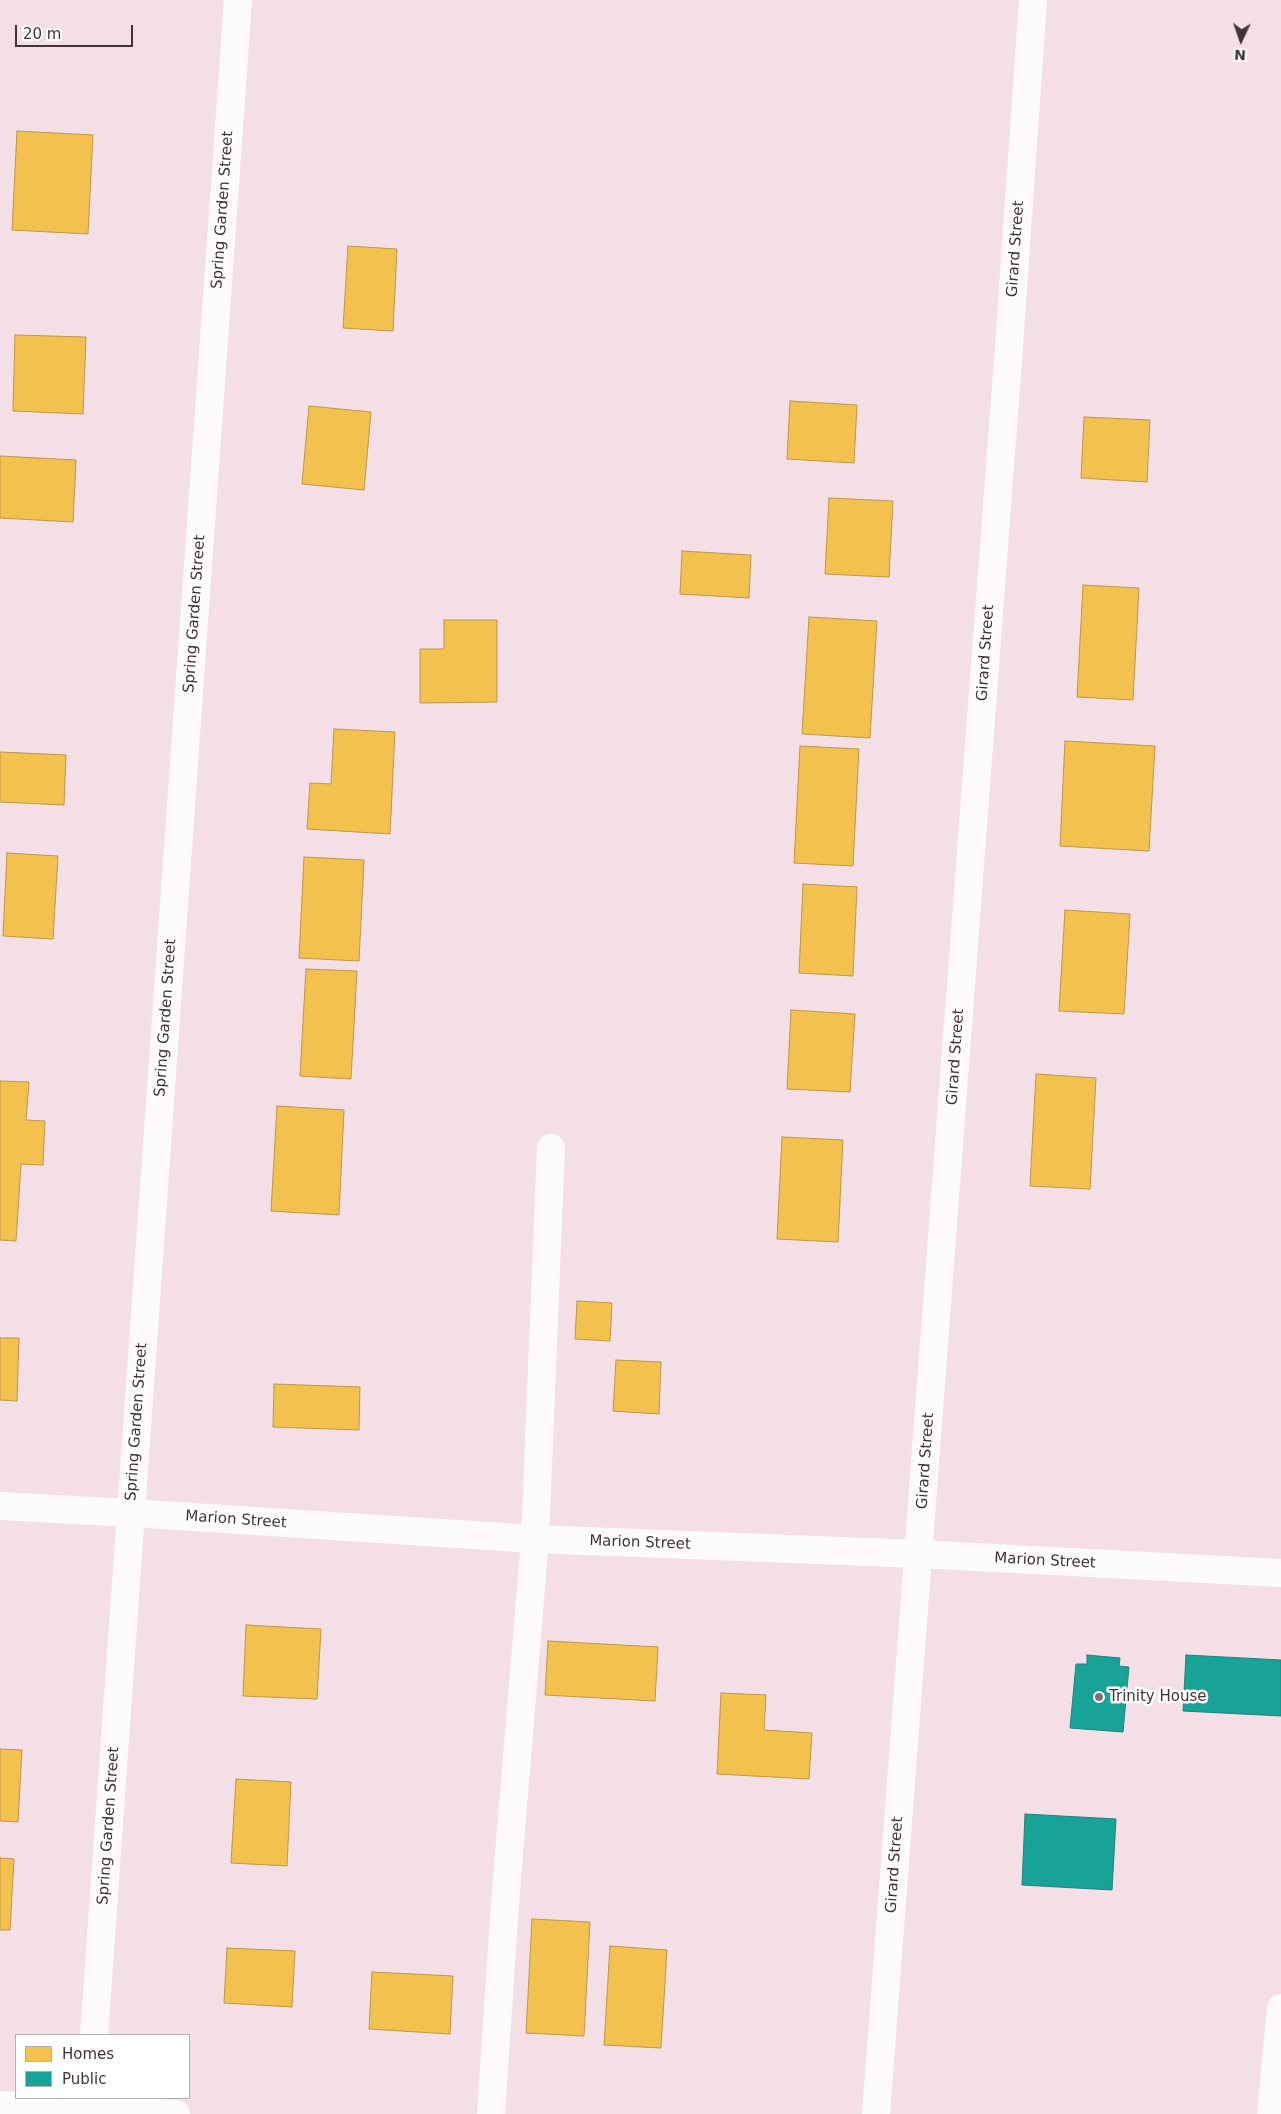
<!DOCTYPE html>
<html>
<head>
<meta charset="utf-8">
<style>
	body { margin:0 }
	#map { position:relative; width:1281px; height:2114px; overflow:hidden; background:#f4dfe7; font-family:"DejaVu Sans",sans-serif }
	canvas { display:block }
	.legend { position:absolute; left:15px; top:2034px; width:175px; height:65px; box-sizing:border-box; background:#fff; border:1px solid #b3adb0; margin:0; padding:6px 9px; list-style:none; font-size:15px; color:#42333a }
	.legend li { display:flex; align-items:center; gap:10px; height:25px }
	.legend b { width:25px; border:1px solid #b3adb0 }
	.north { position:absolute; left:1216px; top:15px; width:50px; height:50px; -webkit-text-stroke:4px #fff; paint-order:stroke; rotate:183deg; font-size:14px; font-weight:700; line-height:20px; text-align:center; color:#42333a }
	.north::after { content:''; display:block; margin:auto; width:18px; height:22px; background:#42333a; clip-path:polygon(50% 0,100% 100%,50% 72%,0 100%) }
	.scale { position:absolute; left:15px; top:25px; width:118px; height:22px; box-sizing:border-box; border:2px solid #42333a; border-top:0; padding-left:6px; font-size:15px; line-height:18px; white-space:nowrap; color:#42333a; -webkit-text-stroke:4px #fff; paint-order:stroke }
</style>
</head>
<body>
<div id="map">
<canvas width="1281" height="2114"></canvas>
<ul class="legend">
<li><b style="height:14px;background:#f2c14e"></b>Homes</li>
<li><b style="height:14px;background:#17a398"></b>Public</li>
</ul>
<div class="north">N</div>
<div class="scale">20 m</div>
</div>
<script>
const ctx = document.querySelector('canvas').getContext('2d');
ctx.lineJoin = 'round';
function paint(path, color) { ctx.fillStyle = color; ctx.fill(path, 'evenodd'); }
const shape = rows => new Path2D(rows.map(r => 'M' + r).join(''));
function strokePath(path, color, width, dash) { ctx.strokeStyle = color; ctx.lineWidth = width; ctx.lineCap = dash ? 'butt' : 'round'; ctx.setLineDash(dash || []); ctx.stroke(path); }
function label(font, color, halo, rows, align = 'center') {
  ctx.font = font + ' "DejaVu Sans",sans-serif'; ctx.lineWidth = 5; ctx.setLineDash([]); ctx.textBaseline = 'middle'; ctx.strokeStyle = halo; ctx.fillStyle = color; for (const [text, x, y, turn = 0] of rows) {
    ctx.save(); ctx.translate(x, y); ctx.rotate((+turn || 0) * Math.PI / 180); ctx.textAlign = isNaN(turn) ? turn : align; if (halo) ctx.strokeText(text, 0, 0); ctx.fillText(text, 0, 0); ctx.restore();
  }
}
const homes = shape([
	[17,131,93,135,88,234,12,230,17,131],
	[348,246,397,249,393,331,343,328,348,246],
	[15,335,86,337,83,414,13,411,15,335],
	[790,401,857,405,854,463,787,459,790,401],
	[309,406,371,412,364,490,302,484,309,406],
	[1084,417,1150,420,1147,482,1081,478,1084,417],
	[0,456,76,460,73,522,0,518,0,456],
	[829,498,893,501,889,577,825,574,829,498],
	[682,551,751,555,749,598,680,594,682,551],
	[1083,585,1139,588,1133,700,1077,697,1083,585],
	[809,617,877,621,870,738,802,734,809,617],
	[444,620,497,620,497,702,420,703,420,649,444,649,444,620],
	[334,729,395,732,390,834,307,829,310,783,331,784,334,729],
	[1065,741,1155,746,1149,851,1060,846,1065,741],
	[800,746,859,749,853,866,794,863,800,746],
	[0,752,66,755,64,805,0,802,0,752],
	[7,853,58,856,53,939,3,936,7,853],
	[304,857,364,860,359,961,299,958,304,857],
	[803,884,857,887,853,976,799,973,803,884],
	[1065,910,1130,914,1124,1014,1059,1011,1065,910],
	[306,969,357,971,351,1079,300,1076,306,969],
	[791,1010,855,1014,850,1092,787,1089,791,1010],
	[1036,1074,1096,1078,1090,1189,1030,1186,1036,1074],
	[0,1081,29,1082,26,1120,45,1121,43,1165,21,1164,16,1241,0,1240,0,1081],
	[277,1106,344,1110,339,1215,271,1211,277,1106],
	[782,1137,843,1140,838,1242,777,1239,782,1137],
	[577,1301,612,1303,610,1341,575,1339,577,1301],
	[0,1338,19,1338,17,1401,0,1400,0,1338],
	[616,1360,661,1362,659,1414,613,1411,616,1360],
	[274,1384,360,1387,359,1430,273,1427,274,1384],
	[246,1625,321,1629,317,1699,243,1696,246,1625],
	[548,1641,658,1647,655,1701,545,1695,548,1641],
	[721,1693,766,1695,764,1730,812,1733,809,1779,717,1774,721,1693],
	[0,1749,22,1750,18,1822,0,1821,0,1749],
	[236,1779,291,1782,287,1866,231,1863,236,1779],
	[0,1858,14,1859,10,1930,0,1930,0,1858],
	[532,1919,590,1922,584,2036,526,2033,532,1919],
	[610,1946,667,1950,661,2048,604,2045,610,1946],
	[227,1948,295,1951,292,2007,224,2003,227,1948],
	[372,1972,453,1976,450,2034,369,2029,372,1972]
]);
paint(homes, '#f2c14e');
strokePath(homes, '#bd9648', 1);
const public = shape([
	[1087,1655,1120,1658,1119,1666,1129,1667,1123,1732,1070,1728,1076,1664,1087,1664,1087,1655],
	[1186,1655,1281,1660,1281,1716,1183,1711,1186,1655],
	[1025,1814,1116,1819,1112,1890,1022,1885,1025,1814]
]);
paint(public, '#17a398');
strokePath(public, '#24817c', 1);
strokePath(shape([
	[0,1506,131,1513,535,1539,919,1554,1281,1573],
	[94,2035,238,0],
	[0,2105,176,2114],
	[491,2114,505,1903,535,1539,551,1148],
	[876,2114,1008,360,1033,0],
	[1271,2114,1281,2008]
]), '#fdfafb', 28);
for (const [x, y, r, color] of [
	[1099,1697,5,"#806f77"]
]) { const dot = new Path2D(); dot.arc(x, y, r, 0, 2 * Math.PI); ctx.fillStyle = color; ctx.fill(dot); strokePath(dot, '#fff', 2); }
label('15px', '#42333a', '#fff', [
	["Spring Garden Street",223,210,-86],
	["Girard Street",1016,249,-86],
	["Spring Garden Street",195,614,-86],
	["Girard Street",986,653,-86],
	["Spring Garden Street",166,1018,-86],
	["Girard Street",956,1057,-86],
	["Spring Garden Street",137,1422,-86],
	["Girard Street",926,1461,-86],
	["Marion Street",236,1520,4],
	["Marion Street",640,1543,2],
	["Marion Street",1045,1561,3],
	["Spring Garden Street",109,1826,-86],
	["Girard Street",895,1865,-86]
]);
label('15px', '#42333a', '#fff', [
	["Trinity House",1109,1697]
], 'left');
</script>
</body>
</html>
